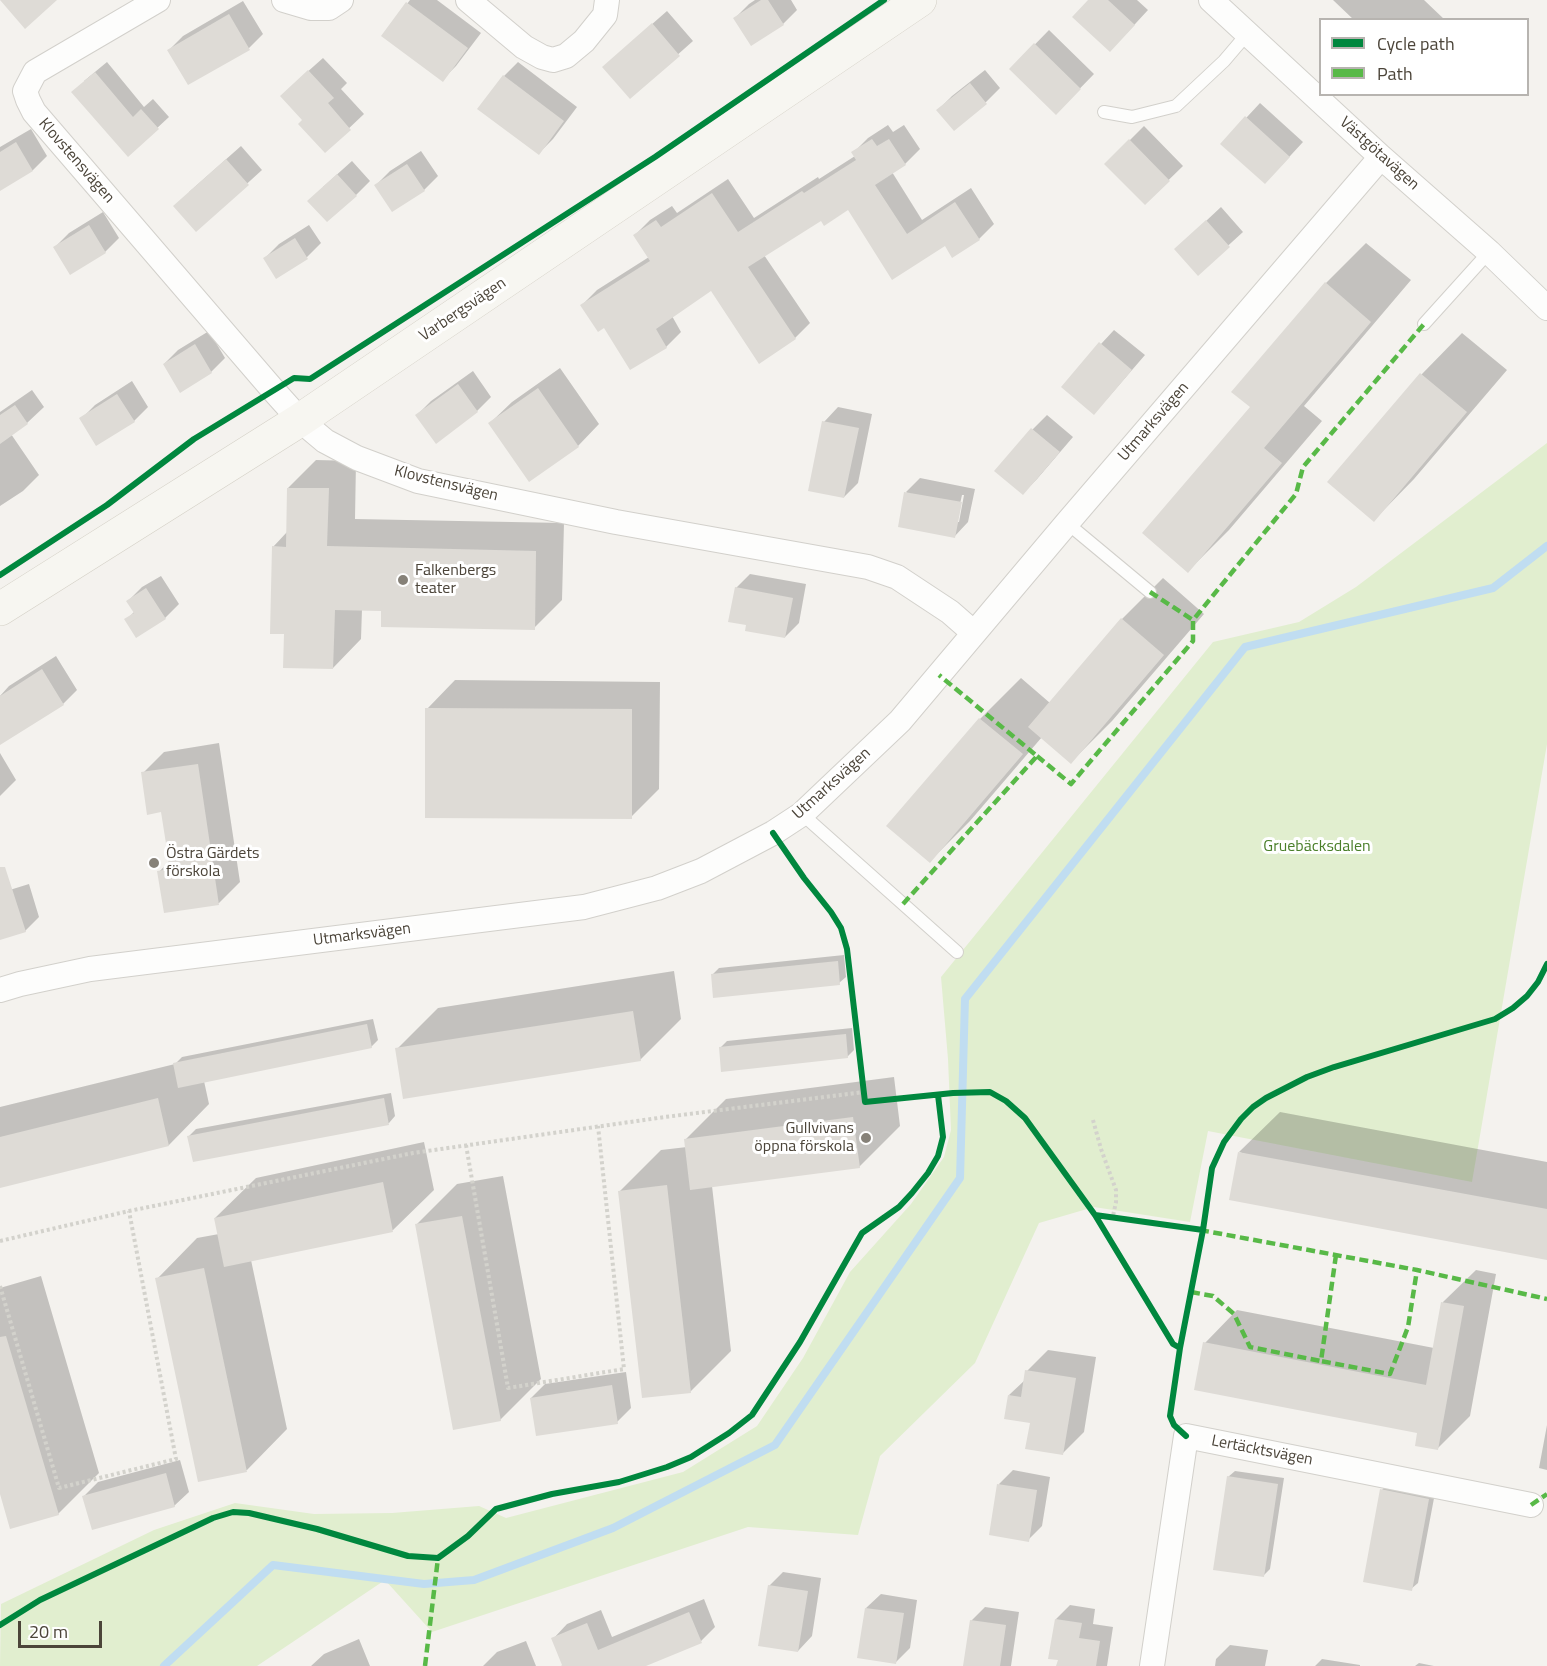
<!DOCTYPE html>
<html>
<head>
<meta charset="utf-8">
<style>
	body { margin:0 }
	#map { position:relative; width:1547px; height:1666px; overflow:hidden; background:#f4f2ee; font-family:"Titillium Web",sans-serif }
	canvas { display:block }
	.legend { position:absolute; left:1319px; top:18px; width:210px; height:78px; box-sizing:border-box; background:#fff; border:2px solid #b7b4b0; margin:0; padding:8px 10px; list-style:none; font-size:18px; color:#4b4439 }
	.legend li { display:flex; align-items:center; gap:12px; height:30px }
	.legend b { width:30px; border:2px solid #b7b4b0 }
	.scale { position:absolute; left:18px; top:1621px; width:84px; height:27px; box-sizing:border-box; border:3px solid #4b4439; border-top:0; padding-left:8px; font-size:18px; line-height:21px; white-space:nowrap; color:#4b4439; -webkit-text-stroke:4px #fff; paint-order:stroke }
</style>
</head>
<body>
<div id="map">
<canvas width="1547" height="1666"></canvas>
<ul class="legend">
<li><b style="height:8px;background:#00873e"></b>Cycle path</li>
<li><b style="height:8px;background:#58b947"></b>Path</li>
</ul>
<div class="scale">20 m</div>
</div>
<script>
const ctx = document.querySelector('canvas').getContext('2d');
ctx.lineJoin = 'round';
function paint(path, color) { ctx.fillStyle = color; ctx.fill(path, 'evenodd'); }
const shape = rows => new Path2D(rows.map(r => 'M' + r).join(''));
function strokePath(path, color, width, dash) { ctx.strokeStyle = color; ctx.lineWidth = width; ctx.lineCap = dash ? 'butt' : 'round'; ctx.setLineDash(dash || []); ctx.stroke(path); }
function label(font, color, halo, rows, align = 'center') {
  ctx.font = font + ' "Titillium Web",sans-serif'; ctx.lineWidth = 6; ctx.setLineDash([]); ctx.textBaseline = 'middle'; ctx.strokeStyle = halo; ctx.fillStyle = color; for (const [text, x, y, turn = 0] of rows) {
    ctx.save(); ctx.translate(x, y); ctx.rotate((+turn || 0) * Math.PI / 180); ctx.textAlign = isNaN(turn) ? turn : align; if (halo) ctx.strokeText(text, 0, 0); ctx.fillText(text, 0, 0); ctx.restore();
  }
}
paint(shape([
	[1547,443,1547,744,1472,1182,1208,1131,1190,1222,1094,1207,1039,1223,975,1363,880,1456,858,1535,748,1527,432,1632,385,1580,257,1666,0,1666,1,1604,154,1530,235,1503,314,1514,392,1513,479,1506,506,1518,683,1472,757,1426,803,1358,850,1272,911,1204,944,1157,951,1130,948,1059,941,977,1213,642,1299,622,1356,587]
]), '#e1eecf');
paint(shape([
	[410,0,437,0,481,33,456,66,442,80,383,35],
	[755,0,791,0,797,10,783,24,735,18,749,4],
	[1091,0,1137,0,1148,10,1124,36],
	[1333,0,1424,0,1445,20,1354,20],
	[243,1,263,34,249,48,169,50,183,36],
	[667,11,693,41,630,97,618,54],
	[1049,30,1094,74,1056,113,1011,69],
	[323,58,347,83,341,89,364,114,325,151,303,120,296,82],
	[107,62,144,107,153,99,169,117,128,155,84,81],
	[518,62,577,107,553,139,539,153,504,76],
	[985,70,1000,88,986,102,954,129,938,110,952,96],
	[1260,103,1303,142,1279,168,1222,144],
	[888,125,893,132,904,125,920,149,905,164,892,172,922,220,971,188,994,224,979,239,945,244,893,278,849,208,822,219,764,255,810,323,795,338,760,361,711,289,672,316,681,332,666,347,605,326,582,305,597,290,649,257,635,235,650,220,672,206,677,213,728,179,754,218,818,177,819,179,855,156,853,153,868,138],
	[1144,126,1183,166,1145,203,1106,164],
	[31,129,47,156,33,170,0,189,0,147],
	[241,146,262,170,196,230,189,192],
	[421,151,438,176,424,190,376,185,390,171],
	[352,161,370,181,356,195,323,187],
	[1221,207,1243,232,1198,273,1176,249],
	[103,212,119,238,105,252,55,247,69,233],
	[309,225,321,243,307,257,277,277,265,258,279,244],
	[1366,243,1411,280,1304,406,1322,421,1229,530,1188,571,1252,407,1326,283],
	[1114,330,1145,355,1107,399,1101,344],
	[209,331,225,358,211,372,164,364,178,350],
	[1462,333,1507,370,1414,479,1374,520,1329,482,1422,374],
	[560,368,599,424,578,446,530,479,490,423,512,402],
	[473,371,491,397,477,411,436,442,417,415,431,401],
	[132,381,148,407,134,421,81,419,95,405],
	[32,390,44,407,27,423,11,434,39,475,23,491,0,506,0,412],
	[838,407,872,414,858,483,844,497,824,422],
	[1047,415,1073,437,1037,479,1023,493,997,471,1033,429],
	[316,460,356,461,355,519,564,523,562,600,534,628,382,609,362,609,361,639,333,668,273,547,287,532,288,488],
	[920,478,975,489,968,522,954,537,906,492],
	[962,495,964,495,959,522,956,522],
	[750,574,806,584,799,623,785,637,748,624,736,588],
	[161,576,179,604,165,618,126,620,135,611,128,601,142,587],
	[1163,578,1204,614,1112,721,1071,762,1042,737,970,821,930,861,888,826,980,719,1021,678,1050,703,1122,619],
	[56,656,77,690,63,704,0,708,0,696,9,686],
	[455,680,660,682,659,789,631,817,427,709],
	[219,743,240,882,219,903,165,911,159,872,170,860,163,810,143,773,164,752],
	[0,753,16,780,0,796],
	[29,884,39,917,25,931,0,939,0,893],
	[844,955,846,977,839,983,712,975,719,968],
	[674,971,681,1019,640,1060,397,1049,438,1008],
	[373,1019,378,1040,371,1047,204,1081,209,1104,169,1145,0,1186,0,1107,175,1064,182,1057],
	[852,1028,854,1050,847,1057,720,1048,727,1041],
	[894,1077,900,1126,859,1167,712,1186,731,1351,690,1392,620,1191,661,1150,687,1147,686,1139,726,1099],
	[391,1093,395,1116,389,1123,194,1160,189,1136,196,1129],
	[1280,1112,1547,1162,1547,1258,1239,1152],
	[424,1142,434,1190,393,1230,251,1260,287,1429,247,1470,199,1480,157,1279,197,1238,219,1234,215,1218,256,1178],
	[503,1176,541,1379,500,1420,416,1225,457,1184],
	[1476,1270,1496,1274,1470,1416,1437,1449,1419,1432,1205,1343,1237,1310,1434,1348,1443,1302],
	[41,1276,99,1473,58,1514,0,1488,0,1288],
	[1048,1350,1096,1357,1084,1432,1062,1454,1031,1422,1009,1395,1025,1380,1027,1371],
	[626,1372,631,1408,617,1422,531,1398,545,1384],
	[1547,1425,1547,1470,1539,1468],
	[180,1460,189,1492,174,1506,84,1496,98,1482],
	[1013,1470,1050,1477,1042,1526,1028,1540,999,1484],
	[1235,1471,1284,1478,1270,1569,1263,1576,1228,1477],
	[1388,1483,1435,1493,1418,1583,1411,1589,1382,1490],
	[783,1572,821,1578,812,1636,798,1651,769,1586],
	[881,1594,917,1600,910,1648,896,1662,866,1608],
	[704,1599,715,1627,701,1641,641,1666,564,1666,553,1639,567,1624,601,1610,612,1637],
	[1070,1605,1095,1609,1093,1624,1113,1627,1107,1666,1058,1666,1059,1658,1056,1619],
	[985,1607,1019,1612,1011,1666,965,1666,971,1621],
	[359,1639,370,1666,311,1666,324,1654],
	[526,1641,536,1666,483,1666,497,1652],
	[1230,1645,1268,1650,1265,1666,1215,1666,1216,1659],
	[1322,1659,1360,1665,1360,1666,1315,1666],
	[1419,1663,1434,1666,1415,1666]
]), '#0003');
strokePath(shape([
	[164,1666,273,1565,424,1584,474,1580,613,1528,775,1445,960,1178,965,999,1245,647,1493,588,1547,546]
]), '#c0ddf1', 8);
paint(shape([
	[0,0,57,0,25,29],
	[761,0,768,0,784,25,751,46,733,18],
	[1088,0,1108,0,1135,25,1110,52,1072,17],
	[406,2,468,48,443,82,381,36],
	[229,14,250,50,188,85,167,50],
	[652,23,680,56,630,99,602,67],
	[1034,43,1081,89,1056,115,1009,69],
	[308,70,334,98,328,103,351,130,325,153,298,124,302,120,280,96],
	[95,72,133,117,141,109,159,129,128,157,71,92],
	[503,75,564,121,539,155,477,109],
	[970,83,987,104,954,131,936,110],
	[1245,116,1290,157,1265,184,1220,144],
	[872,139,877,146,889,139,906,165,875,185,907,234,955,202,980,240,952,258,945,246,892,280,848,210,824,226,821,221,748,267,796,339,759,364,711,291,656,329,667,348,630,370,604,328,598,332,580,305,650,261,633,235,656,220,661,227,712,193,738,232,802,191,804,193,856,160,851,152],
	[1129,139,1170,181,1145,205,1104,164],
	[16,142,33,171,0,191,0,152],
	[226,159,249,185,196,232,173,206],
	[407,164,425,191,392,212,374,185],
	[337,174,357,196,327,222,307,201],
	[1206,220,1230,247,1198,276,1174,249],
	[89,225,106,253,70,275,53,247],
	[295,238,308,259,276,279,263,258],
	[1325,282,1371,322,1264,448,1282,463,1188,573,1142,533,1250,407,1231,392],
	[1099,342,1132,370,1094,415,1061,387],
	[195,344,212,373,180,393,163,364],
	[1420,373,1467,412,1374,522,1327,482],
	[458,384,478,412,436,444,415,415],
	[538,388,579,447,529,482,488,423],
	[117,394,135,422,96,446,79,418],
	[15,405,28,424,0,444,0,415],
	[822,421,859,428,844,498,808,491],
	[1031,428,1060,452,1023,495,994,471],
	[287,488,329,488,327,546,536,551,535,630,381,627,381,611,335,610,333,669,283,668,284,634,270,634,272,546,286,547],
	[904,492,962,502,955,538,898,527],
	[735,587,793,598,785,638,745,631,746,625,728,622],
	[146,588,166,619,136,638,124,619,134,613,126,601],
	[1121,618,1164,655,1071,764,1028,727],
	[42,669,64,705,0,745,0,696],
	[425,708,632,709,632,819,425,818],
	[979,718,1023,754,930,863,886,826],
	[198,764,219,905,164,913,157,871,170,869,161,812,147,815,141,772],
	[0,867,5,867,26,932,0,940],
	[838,961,840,985,713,998,711,974],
	[633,1011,641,1061,403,1099,395,1048],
	[367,1024,372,1048,178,1088,173,1063],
	[846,1034,848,1058,721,1072,719,1047],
	[158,1098,169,1146,0,1188,0,1137],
	[384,1098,389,1125,193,1162,187,1136],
	[853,1117,860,1168,690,1190,684,1139],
	[1238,1152,1547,1209,1547,1260,1229,1200],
	[383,1182,393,1232,224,1267,214,1218],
	[667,1185,691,1393,642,1398,618,1191],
	[462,1216,501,1421,453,1430,415,1224],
	[204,1268,247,1472,198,1482,155,1278],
	[1441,1302,1464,1306,1438,1450,1415,1446,1417,1433,1194,1390,1203,1342,1426,1385],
	[6,1336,59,1515,10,1529,0,1494,0,1337],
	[1025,1370,1076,1378,1063,1455,1025,1449,1030,1423,1004,1419,1008,1395,1021,1397],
	[612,1385,618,1424,536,1436,530,1398],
	[166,1473,175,1507,92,1530,82,1496],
	[1227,1476,1278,1484,1264,1577,1213,1570],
	[997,1484,1037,1490,1029,1542,989,1535],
	[1380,1489,1429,1499,1412,1591,1363,1582],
	[768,1585,808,1591,798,1652,758,1646],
	[865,1608,904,1613,896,1664,857,1658],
	[689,1612,702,1643,646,1666,561,1666,562,1665,551,1638,587,1623,598,1650],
	[1055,1619,1082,1623,1079,1638,1100,1641,1096,1666,1056,1666,1058,1660,1048,1659],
	[970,1620,1006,1625,1000,1666,963,1666]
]), '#dedbd6');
const service = shape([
	[1104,112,1132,117,1176,106,1224,61,1247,34],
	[1424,324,1489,252],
	[1067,523,1150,592],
	[802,814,957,952]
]);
const minor = shape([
	[158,0,35,72,25,91,28,100,34,112,274,391,300,420,325,441,357,458,418,481,616,522,868,567,897,577,950,612,974,633],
	[284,0,311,8,329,8,341,0],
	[468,0,524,47,542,57,553,60,566,56,584,41,605,15,607,0],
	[1211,0,1381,157,1489,252,1547,308],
	[0,990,20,984,90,969,584,907,657,888,701,871,773,833,802,814,900,721,1067,523,1381,157],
	[1152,1666,1186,1436,1531,1505]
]);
const secondary = shape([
	[0,609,300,420,920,0]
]);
strokePath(service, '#d2d0cb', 14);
strokePath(minor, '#d2d0cb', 26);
strokePath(secondary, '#d3cfc5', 34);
strokePath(shape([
	[1093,1120,1101,1149,1116,1190,1116,1202,1113,1216],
	[466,1145,508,1388,624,1369,598,1126],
	[0,1241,129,1211,413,1153,665,1117,864,1092],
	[0,1286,59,1488,176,1459,129,1211]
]), '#d3d2cc', 4, [3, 3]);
strokePath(service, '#fdfdfc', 12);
strokePath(minor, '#fdfdfc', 24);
strokePath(secondary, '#f7f6f1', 33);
strokePath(shape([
	[1150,592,1193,620],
	[1037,756,1071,784,1193,641,1193,620,1296,494,1303,467,1424,324],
	[903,904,1037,756,939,675],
	[1200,1230,1417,1270,1547,1299],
	[1336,1255,1321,1361,1390,1374,1408,1327,1417,1270],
	[1191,1292,1213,1296,1234,1314,1250,1347,1321,1361],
	[1531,1505,1547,1494],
	[425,1666,438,1558]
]), '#58b947', 4.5, [9, 4.5]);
strokePath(shape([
	[0,575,107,505,194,439,294,378,310,379,655,157,884,0],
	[773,833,804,878,831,912,841,928,847,949,865,1102,953,1093,990,1092,1006,1101,1025,1118,1095,1215,1173,1344,1180,1348,1170,1416,1174,1425,1186,1436],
	[1095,1215,1203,1230],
	[1180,1348,1203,1230,1212,1168,1224,1142,1241,1119,1253,1107,1266,1098,1307,1077,1334,1067,1495,1019,1513,1008,1527,996,1538,982,1547,964],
	[0,1625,40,1600,213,1518,233,1512,249,1513,317,1529,408,1556,438,1558,468,1536,496,1509,552,1494,619,1482,667,1467,691,1457,729,1433,752,1415,800,1342,862,1233,899,1207,912,1193,928,1173,938,1156,943,1137,938,1095]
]), '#00873e', 6);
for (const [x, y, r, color] of [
	[403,580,6,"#868178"],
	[154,863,6,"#868178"],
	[866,1138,6,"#868178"]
]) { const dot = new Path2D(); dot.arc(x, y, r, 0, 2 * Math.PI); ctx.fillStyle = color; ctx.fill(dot); strokePath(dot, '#fff', 2); }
label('16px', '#4b4439', '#fff', [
	["Västgötavägen",1379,154,42],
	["Klovstensvägen",76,161,49],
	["Varbergsvägen",463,310,-34],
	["Utmarksvägen",1154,422,-49],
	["Klovstensvägen",446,484,14],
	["Utmarksvägen",832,784,-42],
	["Utmarksvägen",362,935,-7],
	["Lertäcktsvägen",1262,1451,11]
]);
label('16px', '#4b4439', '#fff', [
	["Falkenbergs",415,571],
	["teater",415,589],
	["Östra Gärdets",166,854],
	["förskola",166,872],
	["Gullvivans",854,1129,"right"],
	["öppna förskola",854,1147,"right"]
], 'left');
label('16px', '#4a7f2a', '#fff', [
	["Gruebäcksdalen",1317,847]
]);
</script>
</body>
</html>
